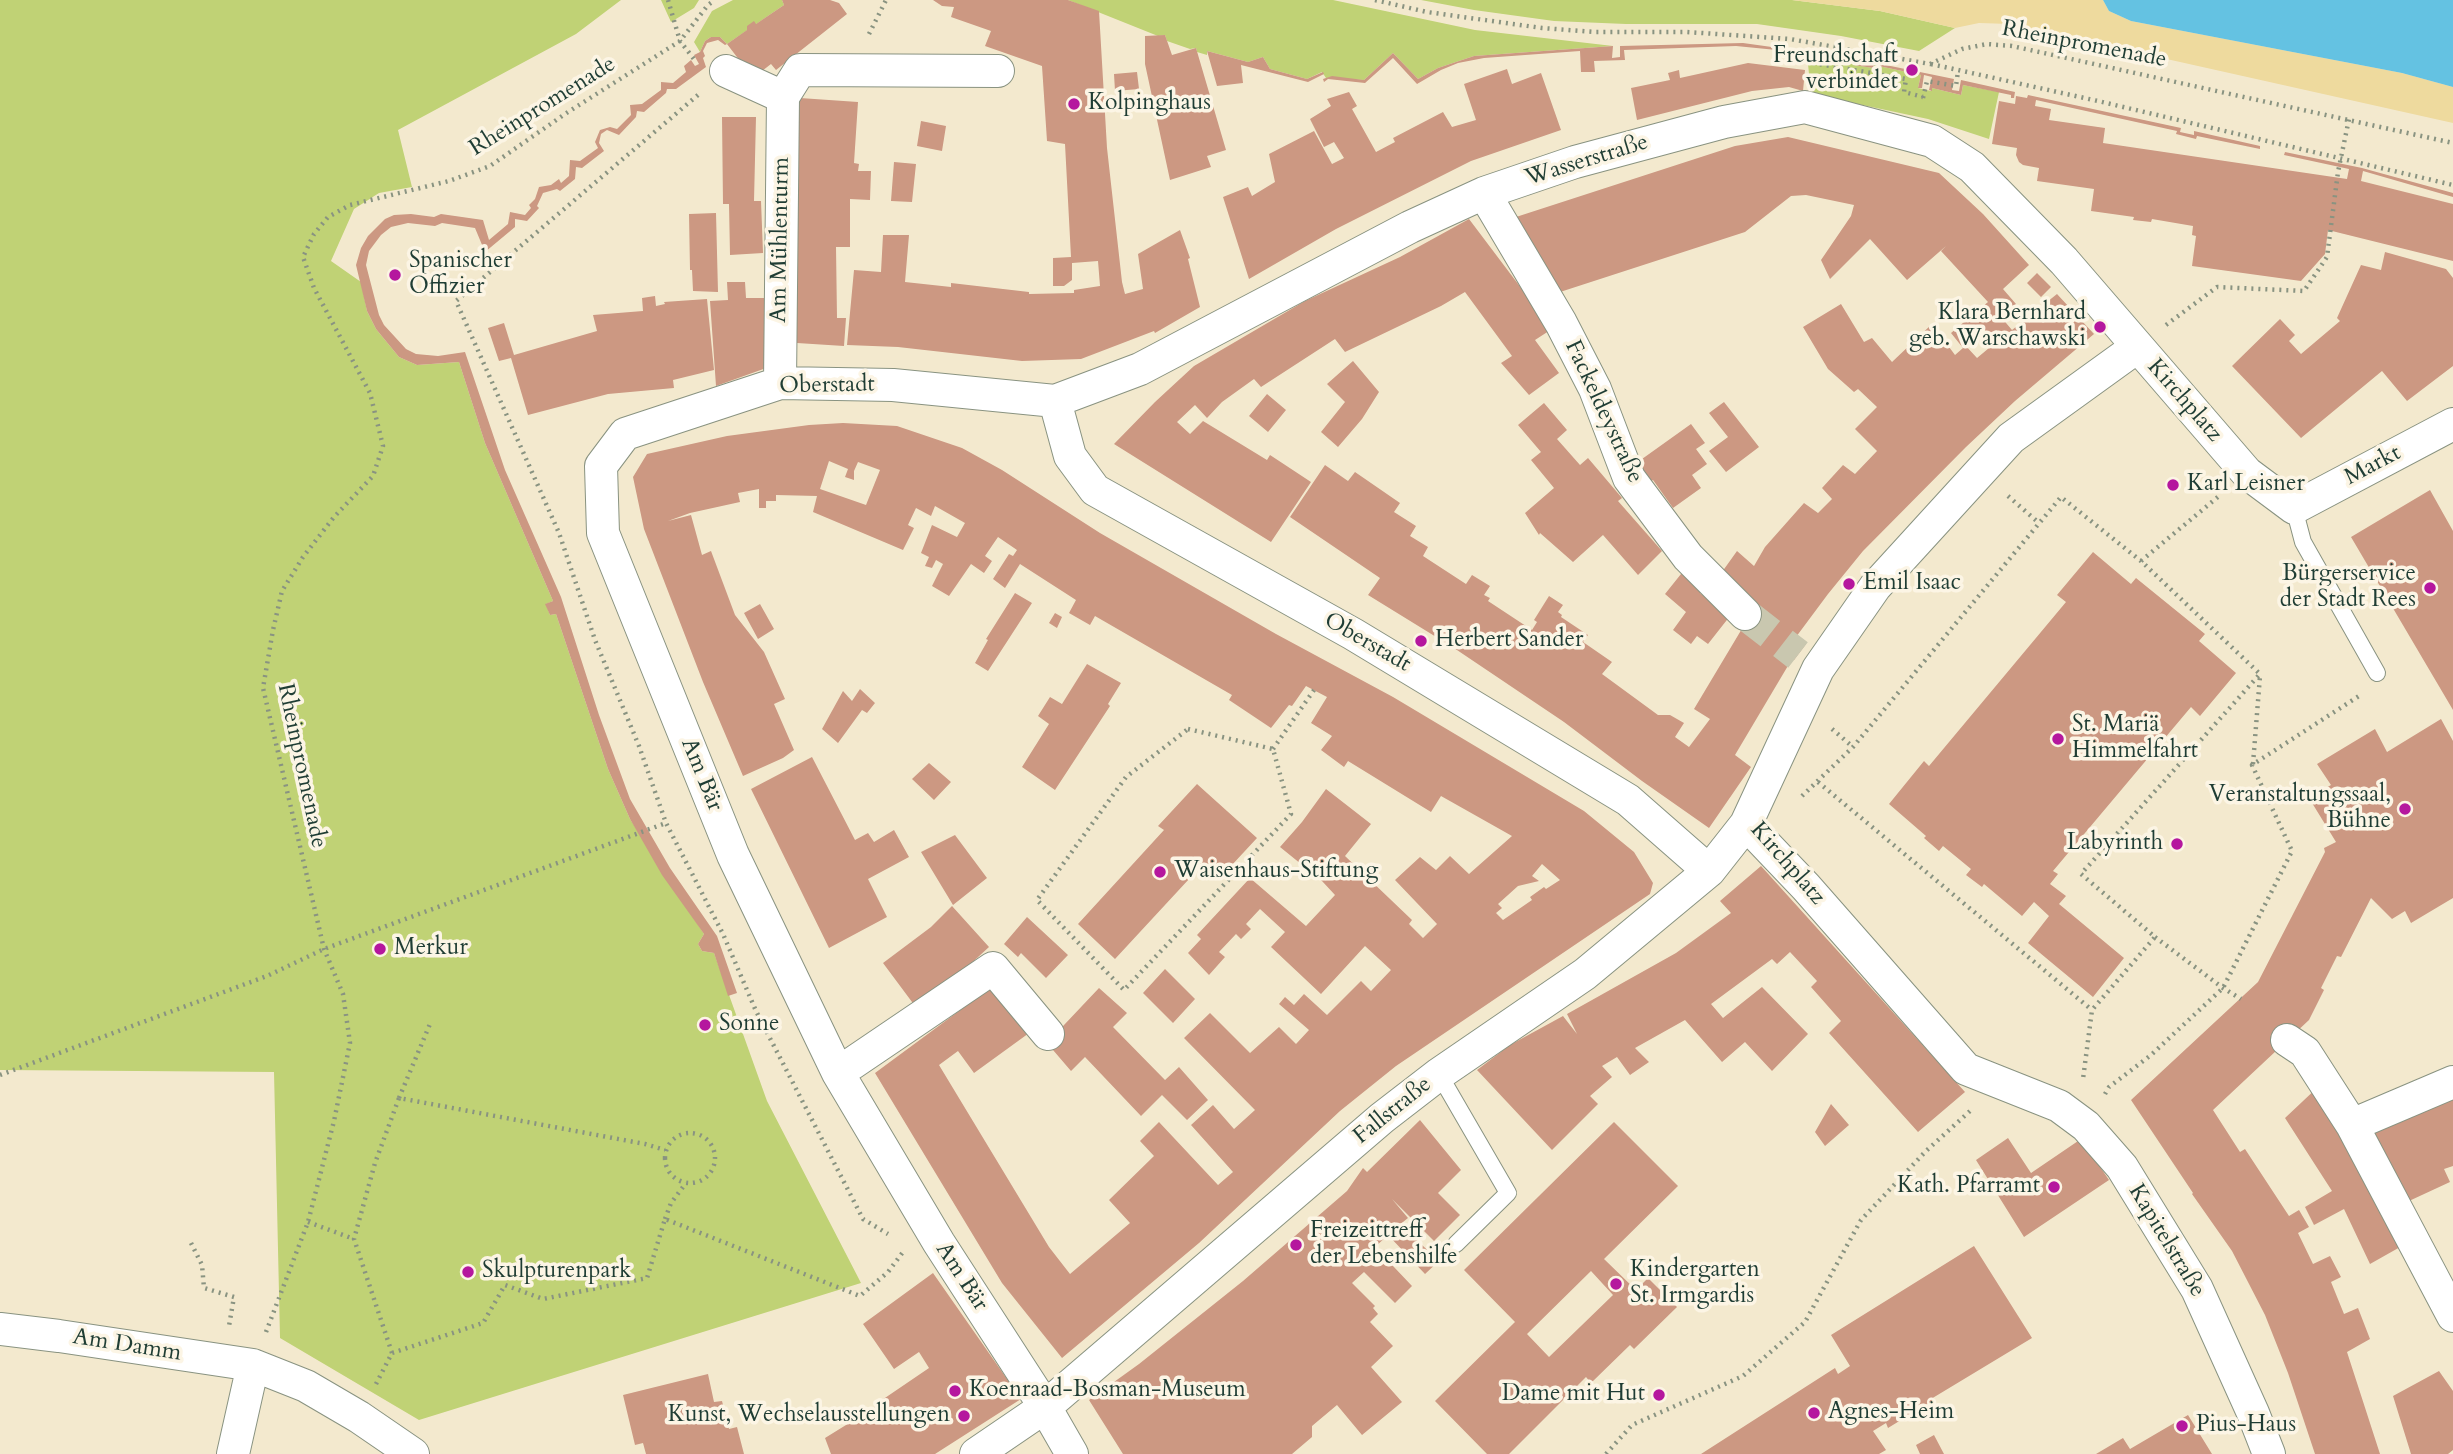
<!DOCTYPE html>
<html>
<head>
<meta charset="utf-8">
<style>
	body { margin:0 }
	canvas { display:block; background:#f3e9ce }
</style>
</head>
<body>
<canvas width="2453" height="1454"></canvas>
<script>
const ctx = document.querySelector('canvas').getContext('2d');
ctx.lineJoin = 'round';
function paint(path, color) { ctx.fillStyle = color; ctx.fill(path, 'evenodd'); }
const shape = rows => new Path2D(rows.map(r => 'M' + r).join(''));
function strokePath(path, color, width, dash) { ctx.strokeStyle = color; ctx.lineWidth = width; ctx.lineCap = dash ? 'butt' : 'round'; ctx.setLineDash(dash || []); ctx.stroke(path); }
function label(font, color, halo, rows, align = 'center') {
  ctx.font = font + ' Cardo,serif'; ctx.lineWidth = 7; ctx.setLineDash([]); ctx.textBaseline = 'middle'; ctx.strokeStyle = halo; ctx.fillStyle = color; for (const [text, x, y, turn = 0] of rows) {
    ctx.save(); ctx.translate(x, y); ctx.rotate((+turn || 0) * Math.PI / 180); ctx.textAlign = isNaN(turn) ? turn : align; if (halo) ctx.strokeText(text, 0, 0); ctx.fillText(text, 0, 0); ctx.restore();
  }
}
paint(shape([
	[0,0,621,0,576,34,398,130,412,187,379,193,354,209,331,261,361,282,367,311,376,329,399,357,417,365,459,362,485,443,553,601,546,604,550,615,556,614,608,769,630,819,704,934,698,944,702,951,714,953,767,1101,861,1283,419,1420,280,1338,274,1072,0,1070],
	[661,0,699,0,694,8,671,22],
	[733,0,782,0,784,5,727,44,720,37,711,37,705,41,700,52,694,42,712,11],
	[1068,0,1333,0,1475,30,1613,46,1474,56,1438,68,1418,79,1393,53,1364,80,1326,78,1322,72,1307,79,1270,69,1263,57,1248,62,1207,51,1207,55,1197,52,1196,48,1190,49,1167,41,1165,35,1158,36],
	[1421,0,1792,0,1880,11,1955,28,1919,51,1841,36,1757,24,1626,24,1554,21,1474,10],
	[1807,54,1855,62,1855,65,1873,68,1874,65,1921,75,1918,88,1931,91,1932,88,1961,95,1963,85,1999,92,1989,139,1928,119,1811,94]
]), '#c0d275');
paint(shape([
	[1792,0,2103,0,2109,11,2131,21,2402,73,2453,87,2453,123,2010,24,1979,23,1955,28,1880,11]
]), '#eeda9e');
paint(shape([
	[2103,0,2453,0,2453,87,2402,73,2131,21,2109,11]
]), '#64c2e2');
paint(shape([
	[782,0,830,0,839,3,847,14,776,70,771,64,753,78,727,44,747,30,747,26,754,21,756,24,784,5],
	[933,0,1068,0,1099,11,1107,148,1122,282,1125,294,1143,289,1138,254,1180,230,1190,258,1188,259,1200,307,1155,333,1154,331,1081,359,1022,361,898,347,847,345,854,270,881,272,883,235,909,235,905,282,951,287,951,283,1029,292,1029,294,1074,293,1074,290,1100,286,1098,261,1072,263,1072,280,1064,286,1053,286,1053,258,1071,257,1065,144,1047,141,1042,66,985,46,991,31,951,17,954,7,942,6],
	[1165,35,1172,55,1196,48,1226,150,1207,156,1211,167,1170,180,1145,64,1145,36],
	[711,37,720,37,727,44,725,45,718,40,707,43,703,51,705,56,703,58,706,67,676,89,667,89,666,93,644,112,637,111,636,117,619,135,607,130,601,134,599,143,604,151,582,168,576,167,575,179,560,191,557,189,543,193,537,206,539,208,527,221,515,219,515,227,485,252,475,228,442,223,435,226,408,223,391,227,381,235,369,251,366,265,379,315,384,325,406,349,416,354,438,356,465,352,505,470,561,597,599,715,630,799,670,868,717,936,737,993,728,996,714,953,702,951,698,944,704,934,662,875,630,819,608,769,556,614,550,615,545,604,553,601,485,443,459,362,417,365,399,357,376,329,367,311,356,265,361,248,368,236,385,219,394,215,411,214,434,217,441,214,483,220,489,240,508,224,510,212,525,215,531,208,529,205,535,199,539,187,551,185,559,179,561,183,569,176,570,160,580,161,598,148,595,142,600,130,610,127,617,129,631,115,630,105,642,104,661,90,661,82,673,83,686,72,684,66,691,60,695,66,699,64,694,55,700,52,705,41],
	[1743,43,1858,59,1857,62,1871,65,1871,62,1954,79,1952,90,1959,91,1961,80,2015,92,2014,98,2011,98,2011,95,1963,85,1961,95,1932,88,1932,91,1929,90,1932,77,1924,75,1922,88,1918,88,1921,75,1874,65,1873,68,1854,65,1855,62,1807,53,1736,46,1624,50,1625,60,1594,61,1595,72,1581,72,1580,51,1484,58,1458,63,1441,70,1417,84,1393,58,1365,83,1328,79,1324,82,1323,79,1332,76,1364,80,1393,53,1418,79,1438,68,1474,56,1613,46,1612,58,1620,57,1620,46],
	[1207,51,1248,62,1263,57,1270,69,1307,79,1323,72,1324,74,1308,82,1241,65,1243,83,1217,86],
	[1748,63,1805,70,1803,91,1789,87,1752,91,1637,120,1631,88,1670,80,1668,73,1679,70,1680,78],
	[1507,69,1512,84,1541,73,1561,130,1471,161,1336,229,1249,279,1223,197,1248,187,1252,196,1275,182,1269,154,1314,131,1332,164,1344,158,1334,142,1324,147,1310,119,1331,106,1327,99,1349,92,1357,106,1352,109,1376,152,1395,142,1393,138,1443,112,1452,127,1476,120,1464,84],
	[1137,72,1139,89,1115,91,1114,74],
	[2028,95,2181,128,2180,132,2194,135,2194,131,2260,146,2260,149,2197,136,2196,139,2176,134,2177,131,2036,100,2035,106,2051,109,2049,120,2105,128,2103,143,2347,179,2349,169,2284,155,2285,152,2362,168,2453,193,2453,197,2363,171,2361,181,2453,204,2453,261,2328,230,2325,254,2301,281,2192,266,2196,236,2192,235,2193,226,2152,219,2151,222,2133,220,2134,217,2091,211,2094,189,2037,181,2039,168,2023,165,2019,162,2016,155,2017,148,1992,144,1999,101,2015,104,2016,96,2027,98],
	[800,98,858,102,854,163,859,164,858,171,871,171,870,200,850,199,850,247,836,247,837,318,846,318,844,346,797,343,796,159],
	[722,117,756,117,754,201,761,201,763,253,730,255,729,204,723,204],
	[921,121,946,126,942,151,917,146],
	[1788,137,1939,173,1983,214,2029,265,2003,289,2016,304,2001,317,2012,330,2057,294,2094,334,2015,401,1966,447,1863,551,1828,594,1796,637,1806,644,1794,660,1792,659,1735,755,1751,767,1709,828,1642,781,1564,722,1454,648,1368,595,1380,578,1290,517,1325,465,1348,481,1355,472,1400,503,1394,512,1416,526,1410,536,1428,547,1423,556,1466,584,1472,575,1490,586,1484,595,1490,598,1488,601,1532,630,1537,622,1534,620,1549,596,1563,605,1558,612,1562,615,1561,617,1588,635,1583,642,1612,662,1602,674,1658,715,1670,715,1684,723,1675,737,1689,747,1710,719,1694,709,1746,622,1722,572,1737,551,1754,566,1765,547,1804,503,1818,513,1832,499,1822,488,1843,465,1855,474,1877,451,1855,429,1877,407,1858,389,1854,392,1828,369,1803,327,1841,304,1864,342,1872,338,1892,362,1932,324,1955,355,1963,348,1951,333,1988,302,1941,251,1946,246,1907,280,1870,239,1830,279,1821,260,1851,216,1854,205,1806,195,1791,196,1745,232,1557,293,1516,217,1735,146],
	[1984,329,1995,343,1977,358,1965,345],
	[894,162,916,164,912,202,891,201],
	[716,213,718,292,693,291,692,270,690,270,689,214],
	[1469,219,1552,329,1535,340,1559,373,1529,395,1501,363,1512,356,1465,292,1441,306,1345,352,1335,339,1261,387,1254,379,1222,402,1207,418,1195,405,1177,422,1190,434,1203,421,1267,460,1270,455,1311,482,1271,542,1114,444,1155,402,1194,366,1305,301,1400,257],
	[2385,252,2446,269,2453,278,2453,366,2407,401,2382,371,2301,438,2232,366,2280,319,2295,335,2289,341,2301,354,2340,321,2337,318,2361,265,2381,270],
	[2037,273,2051,287,2041,297,2027,283],
	[727,282,745,282,746,298,765,298,769,367,716,386,710,301,728,300],
	[655,296,656,306,665,304,664,302,707,299,714,370,673,380,674,388,608,394,528,415,511,358,499,361,488,328,504,323,514,355,597,331,593,315,643,311,642,298],
	[1353,361,1379,392,1362,419,1338,447,1321,432,1345,402,1327,384],
	[1267,394,1286,410,1268,432,1249,416],
	[1724,402,1759,447,1726,472,1709,451,1728,437,1709,413],
	[1544,403,1567,430,1557,439,1580,465,1588,458,1622,498,1618,501,1662,551,1638,575,1603,535,1573,562,1540,533,1539,535,1525,513,1554,488,1531,460,1541,452,1518,425],
	[843,423,897,426,962,448,1002,470,1100,533,1276,634,1393,697,1584,811,1634,852,1653,883,1650,894,1396,1066,1340,1111,1199,1243,1062,1358,1002,1283,875,1073,1001,980,1036,1028,974,1073,958,1051,939,1065,1049,1247,1070,1274,1130,1223,1109,1200,1154,1156,1140,1141,1159,1122,1218,1185,1233,1172,1191,1125,1213,1105,1234,1129,1255,1110,1184,1038,1210,1013,1250,1053,1279,1027,1296,1044,1309,1030,1279,1004,1285,997,1294,1005,1304,994,1327,1015,1361,981,1371,991,1391,970,1365,946,1321,994,1271,947,1285,932,1260,909,1246,924,1251,929,1241,939,1236,934,1219,952,1225,957,1209,975,1188,953,1201,939,1197,935,1250,878,1306,926,1335,895,1322,881,1280,847,1302,822,1326,789,1371,824,1345,856,1412,920,1409,924,1423,938,1437,924,1395,880,1420,857,1436,870,1450,856,1469,874,1512,836,1441,796,1431,812,1348,761,1344,767,1321,750,1332,736,1311,723,1327,697,1306,686,1292,706,1289,705,1271,728,1229,700,1232,695,1095,616,1090,625,1069,613,1076,600,1020,564,1005,588,993,579,1009,554,1013,556,1017,550,998,537,985,556,992,561,984,573,971,564,949,596,932,586,943,564,936,560,932,568,925,566,929,557,921,553,932,525,957,537,965,523,935,506,931,516,916,508,908,525,914,528,903,550,813,512,817,496,776,495,776,501,766,501,766,508,759,508,759,489,738,493,740,502,690,513,668,521,691,515,702,555,711,551,735,615,764,652,785,699,774,704,794,750,783,758,743,776,703,682,644,529,633,477,647,454,727,436,809,425],
	[829,461,848,469,845,477,854,480,854,471,858,462,880,470,866,505,820,489],
	[1542,864,1560,880,1546,889,1544,887,1530,897,1532,900,1503,920,1496,913,1502,908,1498,904,1518,886,1539,881,1532,876],
	[1691,424,1705,443,1696,449,1707,464,1692,475,1701,488,1673,508,1653,480,1648,483,1635,464],
	[2430,490,2453,531,2453,710,2351,537],
	[2093,552,2131,584,2136,578,2205,634,2199,641,2236,673,2200,716,2191,707,2053,871,2058,874,2050,884,2066,896,2059,904,2124,958,2093,997,2028,943,2049,916,2034,902,2022,916,1984,884,1982,887,1966,875,1971,869,1943,846,1939,851,1924,838,1926,836,1889,804,1924,761,1929,766,2066,602,2057,595],
	[1685,569,1707,586,1700,593,1730,616,1708,644,1697,636,1691,644,1673,630,1686,612,1665,594],
	[1015,593,1032,603,988,671,975,663,988,640,986,639],
	[760,604,774,629,758,639,744,613],
	[1055,613,1062,617,1057,628,1049,623],
	[1087,664,1121,683,1108,704,1110,706,1055,790,1022,767,1049,724,1038,716,1050,697,1062,704],
	[860,689,875,703,867,713,862,710,838,743,822,729,843,691,852,701],
	[2441,719,2453,741,2453,898,2411,923,2405,911,2392,919,2371,898,2341,957,2337,956,2321,988,2324,990,2309,1020,2213,1110,2240,1152,2245,1149,2289,1216,2299,1210,2309,1227,2298,1233,2313,1264,2330,1256,2341,1277,2331,1282,2344,1314,2358,1308,2370,1339,2347,1352,2380,1454,2315,1454,2288,1373,2265,1315,2232,1251,2192,1194,2193,1193,2131,1100,2258,982,2325,852,2324,848,2336,842,2309,798,2331,785,2317,764,2375,729,2387,752],
	[812,757,855,840,868,833,874,842,894,830,909,857,868,879,887,917,829,948,751,789],
	[929,763,951,782,934,800,912,779],
	[1197,784,1257,838,1218,880,1202,865,1115,959,1078,924,1164,830,1158,826],
	[955,835,987,878,953,905,921,852],
	[1761,866,1965,1092,1918,1132,1829,1033,1841,1021,1811,987,1817,981,1790,952,1777,964,1772,959,1711,1004,1723,1018,1762,987,1808,1034,1772,1071,1745,1042,1722,1062,1685,1020,1635,1048,1649,1062,1630,1075,1617,1057,1602,1066,1612,1077,1590,1096,1598,1104,1552,1150,1477,1070,1510,1045,1563,1016,1577,1034,1567,1014,1676,953,1731,913,1720,901],
	[952,906,989,947,965,969,915,1006,883,963,931,927],
	[1027,917,1068,955,1046,978,1021,953,1018,957,1004,944],
	[1165,969,1195,999,1173,1023,1143,993],
	[1099,988,1127,1013,1113,1027,1165,1080,1179,1067,1208,1100,1187,1120,1162,1095,1141,1116,1085,1057,1071,1071,1047,1043],
	[2320,1085,2409,1242,2370,1264,2344,1209,2314,1225,2305,1207,2332,1191,2285,1118],
	[2453,1097,2453,1166,2444,1169,2450,1182,2409,1201,2374,1132],
	[1831,1104,1849,1125,1825,1146,1815,1132],
	[1420,1120,1461,1170,1438,1193,1460,1215,1434,1241,1392,1199,1408,1218,1398,1226,1402,1231,1404,1228,1439,1261,1425,1274,1388,1235,1375,1247,1412,1286,1395,1303,1364,1272,1352,1283,1375,1306,1373,1308,1378,1314,1370,1322,1393,1346,1371,1367,1402,1402,1362,1435,1337,1405,1312,1426,1312,1437,1292,1454,1123,1454,1089,1400,1139,1364,1243,1281,1347,1191,1363,1168,1367,1172],
	[1614,1122,1678,1186,1604,1259,1636,1290,1648,1278,1677,1307,1634,1349,1630,1345,1591,1383,1586,1377,1509,1454,1487,1454,1435,1401,1515,1322,1464,1270],
	[1591,1271,1613,1295,1549,1357,1527,1334],
	[2008,1138,2031,1173,2081,1139,2109,1180,2024,1237,1976,1160],
	[1974,1246,2032,1338,1931,1399,1932,1401,1888,1428,1886,1423,1873,1431,1886,1450,1879,1454,1701,1454,1835,1368,1838,1374,1850,1366,1831,1335],
	[933,1273,1021,1399,935,1454,831,1454,825,1438,880,1404,879,1402,929,1368,919,1352,894,1369,863,1324],
	[2439,1371,2453,1391,2453,1450,2448,1454,2411,1454,2393,1396],
	[708,1374,714,1402,722,1401,729,1429,737,1427,744,1454,646,1454,643,1443,635,1445,623,1395],
	[2188,1415,2212,1454,2096,1454,2123,1438,2130,1449],
	[1934,1435,1944,1454,1920,1454,1916,1445]
]), '#cc9882');
strokePath(shape([
	[1745,614,1798,655]
]), '#c9c7af', 32, [32, 16]);
const lane = shape([
	[2294,508,2303,542,2377,673],
	[1439,1074,1508,1193,1456,1244]
]);
const street = shape([
	[726,71,783,97,780,383],
	[783,97,800,70,998,71],
	[1484,193,1561,323,1595,389,1629,478,1688,557,1745,614],
	[1055,401,1070,456,1095,490,1353,634,1628,800,1709,871],
	[1746,824,1806,887,1966,1069,2059,1106,2086,1126,2122,1167,2197,1289,2253,1413,2269,1454],
	[2287,1040,2305,1052,2352,1125,2453,1082],
	[838,1073,993,968,1048,1034],
	[2352,1125,2453,1316],
	[0,1329,59,1336,253,1365,306,1386,359,1417,413,1454],
	[233,1454,253,1365],
	[976,1454,1045,1407,1382,1118,1439,1074,1585,974,1709,871,1746,824,1818,669,1875,587,2011,438,2137,347],
	[1072,1454,1045,1407,939,1243,838,1073,733,855,603,533,601,466,625,434,780,383,893,385,1055,401,1140,369,1410,227,1484,193,1575,162,1724,122,1805,107,1932,141,1972,167,2064,261,2247,473,2294,508,2453,424]
]);
strokePath(lane, '#899381', 18);
strokePath(street, '#899381', 34);
strokePath(shape([
	[668,0,680,41,694,59],
	[1375,0,1427,12,1542,28,1595,32,1687,32,1790,39,1930,64,1962,49,1987,44,2012,46,2453,143],
	[869,34,886,0],
	[1813,63,1906,79,1904,92,1923,97],
	[1931,64,2098,101,2453,185],
	[698,95,456,301,559,533,595,640,639,746,666,823,723,934,756,1011,863,1219,888,1234],
	[1923,98,1927,81,1956,86,1958,71],
	[2166,325,2217,287,2304,291,2327,257,2338,172,2349,119],
	[2008,496,2039,523],
	[2141,561,2219,496],
	[1188,729,1273,749,1291,814,1124,990,1037,900,1126,777,1188,729],
	[1832,729,1853,747],
	[1273,749,1314,690],
	[2253,764,2260,676],
	[1818,782,2092,1010],
	[1802,796,1853,747,2061,497,2141,561,2260,674,2081,874,2155,937,2092,1010,2083,1079],
	[2155,937,2223,988,2241,999],
	[0,1075,267,976,324,949,666,823],
	[2105,1094,2109,1087,2151,1055,2223,988,2292,851,2252,765,2359,696],
	[399,1098,430,1024],
	'665 1158a25 25 0 1 1 50 0a25 25 0 1 1-50 0Z',
	[665,1219,671,1203,686,1183],
	[308,1222,354,1239],
	[191,1243,202,1265,204,1288,234,1297,229,1326],
	[266,1332,308,1222,334,1121,350,1043,343,994,324,949,263,688,273,630,282,591,303,557,334,517,373,476,383,446,370,393,314,288,303,257,314,234,328,217,350,205,449,181,490,166,565,114,680,41,708,5,715,0],
	[392,1353,354,1239,375,1163,399,1098,645,1144,665,1150],
	[376,1384,392,1353,483,1323,505,1285,543,1299,647,1278,665,1219,860,1296,888,1272,903,1252],
	[1606,1454,1632,1425,1743,1376,1805,1322,1861,1220,1926,1151,1970,1111]
]), '#899381', 4.5, [2, 5]);
strokePath(lane, '#fff', 16);
strokePath(street, '#fff', 32);
for (const [x, y, r, color] of [
	[1912,70,7,"#b5179e"],
	[1074,104,7,"#b5179e"],
	[395,275,7,"#b5179e"],
	[2100,327,7,"#b5179e"],
	[2173,485,7,"#b5179e"],
	[1849,584,7,"#b5179e"],
	[2430,588,7,"#b5179e"],
	[1421,641,7,"#b5179e"],
	[2058,739,7,"#b5179e"],
	[2405,809,7,"#b5179e"],
	[2177,844,7,"#b5179e"],
	[1160,872,7,"#b5179e"],
	[380,949,7,"#b5179e"],
	[705,1025,7,"#b5179e"],
	[2054,1187,7,"#b5179e"],
	[1296,1245,7,"#b5179e"],
	[468,1272,7,"#b5179e"],
	[1616,1284,7,"#b5179e"],
	[955,1391,7,"#b5179e"],
	[1659,1395,7,"#b5179e"],
	[1814,1413,7,"#b5179e"],
	[964,1416,7,"#b5179e"],
	[2182,1426,7,"#b5179e"]
]) { const dot = new Path2D(); dot.arc(x, y, r, 0, 2 * Math.PI); ctx.fillStyle = color; ctx.fill(dot); strokePath(dot, '#fcf5e5', 2.5); }
label('23px', '#1f3d34', '#fcf5e5', [
	["Rheinpromenade",2084,45,11],
	["Rheinpromenade",543,107,-32],
	["Wasserstraße",1587,161,-17],
	["Am Mühlenturm",781,240,-89],
	["Oberstadt",827,386,-1],
	["Kirchplatz",2184,401,49],
	["Fackeldeystraße",1603,412,65],
	["Markt",2373,466,-28],
	["Oberstadt",1367,643,30],
	["Rheinpromenade",301,766,78],
	["Am Bär",701,775,68],
	["Kirchplatz",1787,864,49],
	["Fallstraße",1393,1111,-39],
	["Kapitelstraße",2166,1241,59],
	["Am Bär",961,1277,57],
	["Am Damm",127,1346,9]
]);
label('23px', '#1f3d34', '#fcf5e5', [
	["Freundschaft",1898,57,"right"],
	["verbindet",1898,83,"right"],
	["Kolpinghaus",1088,104],
	["Spanischer",409,262],
	["Offizier",409,288],
	["Klara Bernhard",2086,314,"right"],
	["geb. Warschawski",2086,340,"right"],
	["Karl Leisner",2187,485],
	["Bürgerservice",2416,575,"right"],
	["der Stadt Rees",2416,601,"right"],
	["Emil Isaac",1863,584],
	["Herbert Sander",1435,641],
	["St. Mariä",2072,726],
	["Himmelfahrt",2072,752],
	["Veranstaltungssaal,",2391,796,"right"],
	["Bühne",2391,822,"right"],
	["Labyrinth",2163,844,"right"],
	["Waisenhaus-Stiftung",1174,872],
	["Merkur",394,949],
	["Sonne",719,1025],
	["Kath. Pfarramt",2040,1187,"right"],
	["Freizeittreff",1310,1232],
	["der Lebenshilfe",1310,1258],
	["Kindergarten",1630,1271],
	["St. Irmgardis",1630,1297],
	["Skulpturenpark",482,1272],
	["Koenraad-Bosman-Museum",969,1391],
	["Dame mit Hut",1645,1395,"right"],
	["Agnes-Heim",1828,1413],
	["Kunst, Wechselausstellungen",950,1416,"right"],
	["Pius-Haus",2196,1426]
], 'left');
</script>
</body>
</html>
